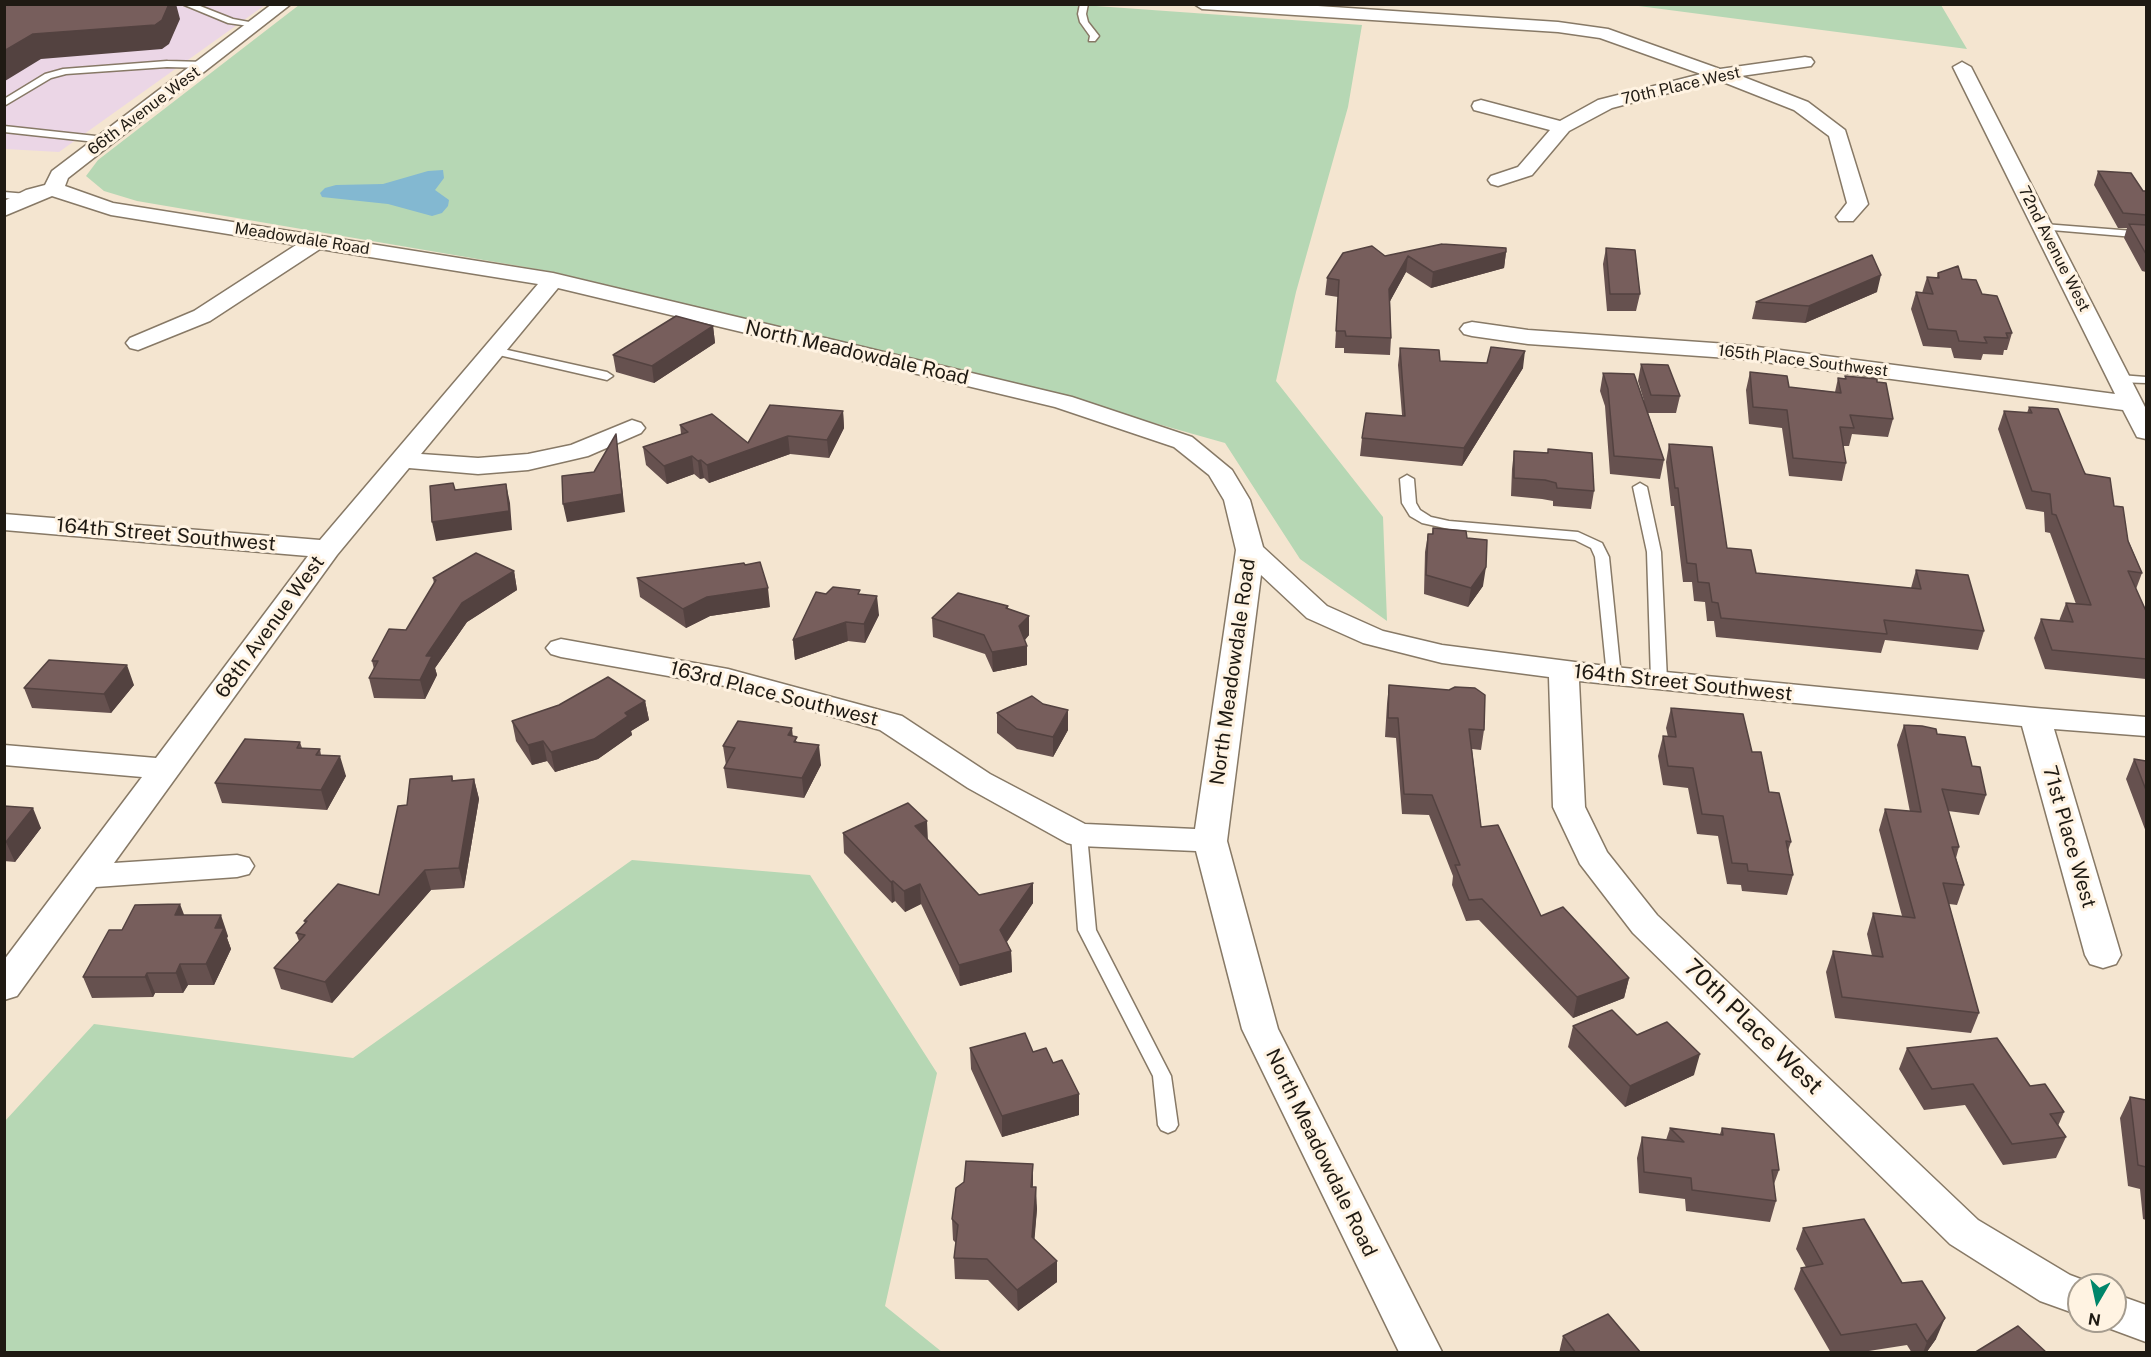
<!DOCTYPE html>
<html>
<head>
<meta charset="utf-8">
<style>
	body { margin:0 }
	#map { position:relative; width:2151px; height:1357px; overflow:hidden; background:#f4e5d0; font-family:"Public Sans",sans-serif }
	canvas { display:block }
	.frame { position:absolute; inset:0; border:6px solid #1f1a13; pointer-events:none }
	.north { position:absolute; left:2067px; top:1273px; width:60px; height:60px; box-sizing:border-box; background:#fff3e2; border:2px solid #a59c8f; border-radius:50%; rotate:189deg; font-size:16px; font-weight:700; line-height:24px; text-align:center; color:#1f1a13 }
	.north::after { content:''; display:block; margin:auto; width:21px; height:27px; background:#00866a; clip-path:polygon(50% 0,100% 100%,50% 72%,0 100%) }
</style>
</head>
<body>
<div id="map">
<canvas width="2151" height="1357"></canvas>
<div class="frame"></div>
<div class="north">N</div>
</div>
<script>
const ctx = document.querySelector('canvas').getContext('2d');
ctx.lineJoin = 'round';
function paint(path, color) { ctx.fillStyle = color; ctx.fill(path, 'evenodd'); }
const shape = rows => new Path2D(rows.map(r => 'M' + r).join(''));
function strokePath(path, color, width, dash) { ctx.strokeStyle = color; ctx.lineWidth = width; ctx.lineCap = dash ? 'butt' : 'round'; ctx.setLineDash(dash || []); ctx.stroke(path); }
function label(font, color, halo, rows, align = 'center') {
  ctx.font = font + ' "Public Sans",sans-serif'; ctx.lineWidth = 6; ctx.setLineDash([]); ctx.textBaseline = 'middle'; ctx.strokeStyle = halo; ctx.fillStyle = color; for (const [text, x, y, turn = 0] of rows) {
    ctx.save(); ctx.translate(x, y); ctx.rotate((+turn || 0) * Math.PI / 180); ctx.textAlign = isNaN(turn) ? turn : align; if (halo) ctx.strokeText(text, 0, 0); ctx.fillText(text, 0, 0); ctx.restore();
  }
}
paint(shape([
	[4,5,265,5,59,152,5,149]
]), '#ebd6e6');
paint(shape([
	[1068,4,1362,25,1348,107,1296,292,1276,381,1383,517,1387,621,1300,559,1225,443,1016,384,554,272,137,201,104,191,86,176,98,160,299,5],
	[1631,5,1941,5,1967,49],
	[632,860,810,875,937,1073,885,1306,942,1352,5,1352,5,1121,94,1024,353,1058]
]), '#b6d7b4');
paint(shape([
	[443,170,444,178,435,190,449,200,448,206,442,213,432,216,388,204,322,197,320,193,325,188,336,185,383,184,428,171]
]), '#83b8d1');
const service = shape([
	[182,4,195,4,233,19,260,24,256,27,228,23,182,4],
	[1080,4,1088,4,1086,14,1088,22,1099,36,1095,41,1089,41,1090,36,1080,22,1078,14,1080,4],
	[167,61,205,62,209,65,205,68,167,67,66,74,51,78,4,106,4,99,45,74,63,69,167,61],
	[4,126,105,137,110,140,105,143,4,132,4,126],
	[4,192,27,194,32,197,27,200,4,198,4,192],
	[2044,224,2146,232,2146,238,2040,229,2040,225,2044,224],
	[494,347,607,372,613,376,607,380,490,353,490,349,494,347],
	[2120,375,2146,377,2146,383,2116,382,2114,379,2120,375],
	[1407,475,1414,479,1416,503,1420,510,1431,517,1449,521,1578,532,1602,543,1609,557,1621,676,1619,679,1614,680,1607,676,1595,557,1591,548,1575,540,1449,529,1422,523,1410,516,1402,503,1400,479,1407,475],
	[1640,483,1647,487,1661,552,1667,680,1659,685,1651,680,1647,552,1633,487,1640,483],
	[1079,830,1085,831,1087,835,1096,930,1171,1076,1178,1125,1175,1130,1168,1133,1161,1130,1158,1125,1153,1076,1078,930,1071,835,1073,831,1079,830]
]);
const minor = shape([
	[272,4,291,4,68,178,65,186,113,203,553,273,1072,397,1192,437,1232,470,1250,500,1263,547,1327,606,1383,631,1442,645,1614,667,2035,708,2146,717,2146,736,2054,729,2121,955,2116,964,2103,968,2090,964,2085,955,2022,726,1579,681,1585,807,1607,852,1657,915,1978,1220,2070,1275,2094,1284,2079,1285,2079,1315,2040,1301,1950,1244,1633,933,1580,864,1553,807,1549,677,1442,663,1363,643,1307,618,1261,575,1227,841,1278,1029,1442,1352,1399,1352,1242,1029,1196,851,1079,846,1067,843,968,788,880,730,725,686,561,657,551,654,546,648,551,642,561,639,728,669,902,716,990,774,1085,824,1195,829,1236,550,1224,500,1209,475,1174,447,1055,407,558,288,421,454,478,458,528,454,571,445,632,420,641,423,645,428,641,433,588,456,528,470,478,474,409,468,337,555,114,863,237,855,249,858,254,866,249,874,237,877,96,887,17,996,4,1000,4,960,142,777,4,765,4,745,156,758,308,556,4,530,4,514,320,540,538,284,320,249,210,321,138,350,130,348,126,343,130,338,194,311,296,245,111,215,52,196,4,216,4,201,26,190,45,185,52,171,272,4],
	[1194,4,1288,4,1558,22,1608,29,1720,69,1805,57,1811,58,1814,62,1811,66,1741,76,1808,102,1845,130,1868,204,1853,221,1839,221,1836,217,1847,203,1829,136,1794,110,1718,80,1612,108,1569,131,1532,175,1498,186,1491,184,1488,180,1491,176,1518,167,1550,130,1474,110,1472,106,1474,102,1481,100,1560,121,1598,100,1701,74,1600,38,1558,32,1202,9,1194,4],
	[1962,62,1971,67,2146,409,2146,439,2137,437,2123,410,1742,359,1528,344,1472,336,1464,334,1460,329,1464,324,1472,322,1528,330,1742,345,2115,394,1953,67,1962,62],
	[2115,1294,2146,1305,2146,1342,2100,1325,2098,1321,2115,1321,2115,1294]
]);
strokePath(service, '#877966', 3);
strokePath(minor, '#877966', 3);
paint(service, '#fff');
paint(minor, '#fff');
paint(shape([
	[2098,171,2143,191,2146,191,2146,272,2142,271,2124,238,2127,228,2118,228,2094,185],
	[1606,248,1640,294,1636,311,1607,311,1603,264],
	[1506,252,1504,268,1431,288,1406,272,1390,301,1391,338,1390,355,1344,353,1344,348,1335,348,1338,297,1325,295,1327,278,1385,256],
	[1938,273,1962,279,1982,294,2012,333,2007,350,2004,350,2003,355,1983,354,1981,360,1954,358,1951,348,1923,346,1911,309,1916,292,1922,293,1927,277,1937,277],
	[1877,292,1805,323,1752,319,1756,302],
	[713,326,715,343,654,383,616,372,613,355],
	[1400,348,1440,361,1487,363,1523,368,1462,466,1360,456,1362,438,1402,415,1398,365],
	[1641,364,1680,396,1676,413,1648,413,1664,460,1660,479,1610,474,1605,406,1600,391,1603,373,1644,401,1638,381],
	[1750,372,1789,387,1835,392,1838,378,1845,379,1845,376,1893,419,1888,437,1852,434,1849,446,1843,446,1846,463,1842,481,1789,476,1782,428,1749,424,1746,390],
	[2029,407,2114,506,2142,573,2136,589,2146,611,2146,679,2045,669,2034,638,2041,619,2059,621,2066,603,2076,604,2050,533,2045,532,2044,512,2026,509,1998,429,2004,411,2027,413],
	[843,411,844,428,829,458,790,454,709,483,704,478,700,479,694,474,667,484,646,465,643,447,681,434,680,425,748,443],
	[1669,444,1727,548,1756,573,1911,588,1916,570,1984,631,1978,650,1885,640,1881,653,1716,637,1714,621,1707,621,1705,602,1694,601,1692,582,1683,582,1674,506,1671,506,1666,462],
	[1548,449,1594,491,1591,509,1553,506,1553,501,1542,499,1511,496,1512,469,1514,451,1548,453],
	[1433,528,1467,538,1483,586,1468,607,1424,594,1425,552,1428,534,1432,534],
	[514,571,517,590,467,622,435,668,437,675,425,699,374,698,369,678,374,669,372,661,406,630,434,584,433,578],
	[637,578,770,607,710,616,686,628,640,597],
	[826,594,861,594,879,615,865,643,848,641,795,660,793,640],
	[1008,606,1008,609,1029,616,1029,635,1025,640,1027,665,993,672,985,654,933,637,932,618],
	[134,685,111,713,32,708,24,688],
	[1389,685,1484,730,1481,750,1472,749,1481,827,1541,916,1629,978,1624,998,1573,1018,1479,920,1466,921,1452,885,1453,876,1429,815,1402,814,1396,738,1385,737,1387,704],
	[645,701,649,720,631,731,632,735,598,759,555,772,547,761,532,765,516,741,512,721],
	[1671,708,1752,752,1791,842,1788,851,1793,875,1787,895,1742,891,1741,885,1727,884,1718,836,1697,834,1688,788,1663,785,1658,756,1663,736,1668,737,1666,728],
	[997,713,1068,730,1053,757,1017,749,997,733],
	[1904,725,1937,734,1972,766,1986,795,1979,815,1948,811,1959,847,1956,858,1964,885,1957,905,1949,904,1979,1013,1971,1033,1835,1018,1826,972,1833,951,1872,956,1867,934,1873,913,1902,916,1879,830,1885,809,1910,812,1897,745],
	[793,736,797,742,821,765,804,798,727,788,724,768,726,765,723,746],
	[300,742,302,748,320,749,321,755,346,776,327,810,222,803,215,783],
	[2134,759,2146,761,2146,832,2126,779],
	[452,776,453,780,474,779,479,799,464,888,431,890,332,1003,281,989,274,968,299,941,296,933,305,923,304,921,379,895,407,805],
	[4,804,5,806,41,828,15,862,4,861],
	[843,833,928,840,979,895,1033,903,1007,942,1011,951,1012,972,960,986,921,904,905,912,895,901,892,903,844,853],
	[184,915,228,936,227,938,231,949,214,985,188,985,183,993,155,993,153,997,92,998,83,977,122,930],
	[1573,1026,1637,1035,1694,1075,1625,1107,1568,1047],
	[970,1048,1033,1052,1053,1063,1079,1094,1079,1115,1002,1137,971,1069],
	[1907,1048,2030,1086,2064,1112,2058,1126,2066,1137,2056,1158,2003,1165,1965,1105,1924,1110,1899,1069],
	[2130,1097,2146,1100,2146,1220,2143,1219,2140,1189,2128,1186,2120,1118],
	[1670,1128,1720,1134,1722,1128,1779,1170,1774,1184,1776,1201,1770,1222,1686,1211,1685,1199,1639,1193,1637,1158,1642,1137,1666,1140],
	[1033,1187,1037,1209,1034,1239,1057,1261,1057,1282,1018,1311,988,1280,955,1279,954,1258,956,1243,953,1240,952,1219],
	[1803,1228,1936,1339,1926,1353,1912,1353,1907,1345,1856,1353,1831,1353,1794,1289,1801,1268,1806,1267,1796,1249],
	[1563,1336,1641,1353,1559,1353]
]), '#66514f');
paint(shape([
	[169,4,176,4,180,19,169,44,162,49,41,59,5,81,4,51,33,34],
	[1506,252,1504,268,1431,288,1433,272],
	[1408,256,1406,272,1388,305,1389,289],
	[1881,275,1877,292,1805,323,1809,306],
	[713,326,715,343,654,383,652,366],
	[1525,351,1523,368,1462,466,1464,448],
	[843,411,844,428,829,458,827,440],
	[616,434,625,512,567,522,563,504,622,494],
	[788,436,790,454,709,483,707,465],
	[692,456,694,474,667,484,664,466],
	[701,460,704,478,700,479,698,461],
	[506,484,510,503,512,530,436,541,432,522],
	[1486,567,1483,586,1468,607,1471,588],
	[514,571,517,590,467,622,435,668,437,675,425,699,420,680,426,656,462,603],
	[768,588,770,607,710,616,686,628,683,609,707,597],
	[877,596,879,615,865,643,864,624],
	[1029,616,1029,635,1020,645,1019,626],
	[846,622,848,641,795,660,793,640],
	[1027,646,1027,665,993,672,992,652],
	[127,665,134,685,111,713,104,694],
	[645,701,649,720,631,731,632,735,598,759,555,772,551,752],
	[1068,710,1068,730,1053,757,1053,737],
	[792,728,794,748,788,735],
	[543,741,547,761,532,765,528,745],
	[819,745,821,765,804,798,802,778],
	[340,756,346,776,327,810,321,790],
	[474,779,479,799,464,888,459,868],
	[33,808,41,828,15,862,6,842],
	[927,821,928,841,915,826],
	[425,870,431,890,332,1003,325,982],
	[893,881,895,901,892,903,891,882],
	[1033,883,1033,903,1001,950,1000,930],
	[920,884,921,904,905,912,904,891],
	[180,904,188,925,175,915],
	[221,915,228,936,227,938,231,949,214,985,206,964,215,928],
	[1011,951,1012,972,960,986,959,965],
	[180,964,188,985,183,993,176,973],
	[147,973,155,993,153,997,145,977],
	[1629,978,1624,998,1573,1018,1577,997],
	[1700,1054,1694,1075,1625,1107,1630,1086],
	[1079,1094,1079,1115,1002,1137,1002,1116],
	[1033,1164,1033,1185,1031,1208,1031,1187],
	[1036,1187,1037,1209,1033,1258,1032,1237],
	[1057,1261,1057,1282,1018,1311,1017,1290],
	[1945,1318,1936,1339,1926,1353,1923,1353,1927,1342]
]), '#534240');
const building = shape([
	[4,4,169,4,162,20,155,25,33,34,4,51,4,4],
	[2098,171,2131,173,2143,191,2146,191,2146,215,2123,213,2098,171],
	[2129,224,2146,225,2146,254,2129,224],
	[1442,244,1506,248,1506,252,1433,272,1408,256,1389,289,1391,338,1346,336,1345,331,1336,331,1339,280,1327,278,1343,253,1372,246,1385,256,1442,244],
	[1606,248,1635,250,1640,294,1610,294,1606,248],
	[1872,255,1881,275,1809,306,1756,302,1872,255],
	[1958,266,1962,279,1976,280,1982,294,1997,296,2012,333,2006,333,2008,338,1984,337,1987,343,1959,341,1956,331,1928,329,1916,292,1933,294,1927,277,1939,278,1938,273,1958,266],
	[676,316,713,326,652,366,613,355,676,316],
	[1491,347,1525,351,1464,448,1362,438,1366,413,1405,416,1400,348,1439,350,1440,361,1487,363,1491,347],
	[1641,364,1668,365,1680,396,1651,395,1641,364],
	[1750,372,1787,376,1789,387,1841,393,1838,378,1846,379,1845,376,1877,379,1877,382,1886,383,1893,419,1850,415,1854,428,1840,427,1846,463,1793,458,1787,410,1753,407,1750,372],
	[1603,373,1634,374,1664,460,1614,456,1608,389,1603,373],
	[770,405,843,411,827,440,788,436,707,465,701,460,698,461,692,456,664,466,643,447,688,432,680,425,712,414,748,443,770,405],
	[2029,407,2058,409,2085,474,2110,478,2114,506,2123,507,2128,541,2142,573,2128,571,2146,611,2146,659,2052,650,2041,619,2073,622,2066,603,2091,605,2056,515,2052,514,2050,494,2032,491,2004,411,2032,413,2029,407],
	[616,434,622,494,563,504,562,476,594,472,616,434],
	[1669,444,1712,447,1727,548,1751,550,1756,573,1921,589,1916,570,1968,575,1984,631,1884,620,1887,634,1721,618,1718,603,1712,602,1709,583,1698,582,1696,564,1687,563,1678,488,1675,488,1669,444],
	[1548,449,1592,453,1594,491,1557,488,1556,483,1545,480,1514,478,1514,451,1548,453,1548,449],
	[453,483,455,490,506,484,509,511,432,522,430,486,453,483],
	[1433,528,1466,531,1467,538,1487,540,1486,567,1471,588,1426,575,1428,534,1433,534,1433,528],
	[476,553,514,571,462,603,426,656,432,656,420,680,369,678,378,661,372,661,389,629,406,630,436,580,433,578,476,553],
	[760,562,768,588,707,597,683,609,637,578,744,563,745,565,760,562],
	[833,587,860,590,858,594,877,596,864,624,846,622,793,640,816,592,826,594,833,587],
	[958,593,1008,606,1006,608,1029,616,1019,626,1027,646,992,652,984,635,932,618,958,593],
	[49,660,127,665,104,694,24,688,49,660],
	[608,677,645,701,625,713,628,716,594,739,551,752,543,741,528,745,512,721,559,705,608,677],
	[1389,685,1449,690,1455,687,1475,688,1485,695,1484,730,1469,729,1481,827,1498,825,1541,916,1563,907,1629,978,1577,997,1482,899,1469,900,1455,865,1460,865,1432,795,1404,794,1398,718,1388,718,1389,685],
	[1032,696,1043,704,1068,710,1053,737,1017,729,997,713,1032,696],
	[1671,708,1743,714,1752,752,1761,752,1769,792,1779,793,1791,842,1786,841,1793,875,1748,871,1747,864,1732,863,1723,816,1702,814,1693,768,1668,766,1663,736,1676,737,1671,708],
	[738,721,792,728,788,735,797,737,794,742,819,745,802,778,724,768,735,748,723,746,738,721],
	[1904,725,1922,726,1936,729,1937,734,1965,737,1972,766,1980,767,1986,795,1942,789,1959,847,1952,847,1964,885,1943,883,1979,1013,1842,997,1833,951,1883,957,1873,913,1915,918,1885,809,1921,812,1904,725],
	[245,739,300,742,297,748,320,749,316,755,340,756,321,790,215,783,245,739],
	[2134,759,2146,761,2146,790,2134,759],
	[452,776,452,781,474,779,459,868,425,870,325,982,274,968,305,935,296,933,307,921,304,921,338,884,379,895,398,806,407,805,410,779,452,776],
	[908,803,927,821,915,826,979,895,1033,883,1000,930,1011,951,959,965,920,884,904,891,893,881,891,882,843,833,908,803],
	[4,806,33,808,6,842,4,841,4,806],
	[180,904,175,915,221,915,215,928,224,928,206,964,180,964,176,973,147,973,145,977,83,977,109,930,122,930,135,905,180,904],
	[1612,1010,1637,1035,1667,1022,1700,1054,1630,1086,1573,1026,1612,1010],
	[1025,1033,1033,1052,1046,1048,1053,1063,1062,1060,1079,1094,1002,1116,970,1048,1025,1033],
	[1997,1038,2030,1086,2045,1084,2064,1112,2050,1114,2066,1137,2012,1144,1973,1084,1932,1089,1907,1048,1997,1038],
	[2130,1097,2146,1100,2146,1167,2138,1165,2130,1097],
	[1670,1128,1723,1135,1722,1128,1774,1134,1779,1170,1772,1170,1776,1201,1692,1190,1691,1178,1644,1172,1642,1137,1684,1142,1670,1128],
	[966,1161,1033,1164,1031,1187,1036,1187,1032,1237,1057,1261,1017,1290,987,1259,954,1258,958,1225,952,1219,956,1188,964,1182,966,1161],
	[1864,1219,1902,1283,1922,1281,1945,1318,1927,1342,1916,1324,1841,1335,1801,1268,1823,1264,1803,1228,1864,1219],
	[1608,1314,1641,1353,1576,1353,1563,1336,1608,1314],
	[2018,1326,2047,1353,1974,1353,2018,1326]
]);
paint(building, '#775e5c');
strokePath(building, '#534240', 1.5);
label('16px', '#1f1a13', '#fff3e2', [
	["70th Place West",1681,86,-13],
	["66th Avenue West",144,111,-37],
	["Meadowdale Road",302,239,9],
	["72nd Avenue West",2054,249,63],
	["165th Place Southwest",1803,361,7]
]);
label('20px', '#1f1a13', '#fff3e2', [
	["North Meadowdale Road",857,353,13],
	["164th Street Southwest",166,535,5],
	["68th Avenue West",270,627,-54],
	["North Meadowdale Road",1233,672,-82],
	["164th Street Southwest",1683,683,6],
	["163rd Place Southwest",774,694,14],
	["71st Place West",2069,837,74],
	["North Meadowdale Road",1321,1153,64]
]);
label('24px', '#1f1a13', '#fff3e2', [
	["70th Place West",1753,1027,44]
]);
</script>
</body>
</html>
